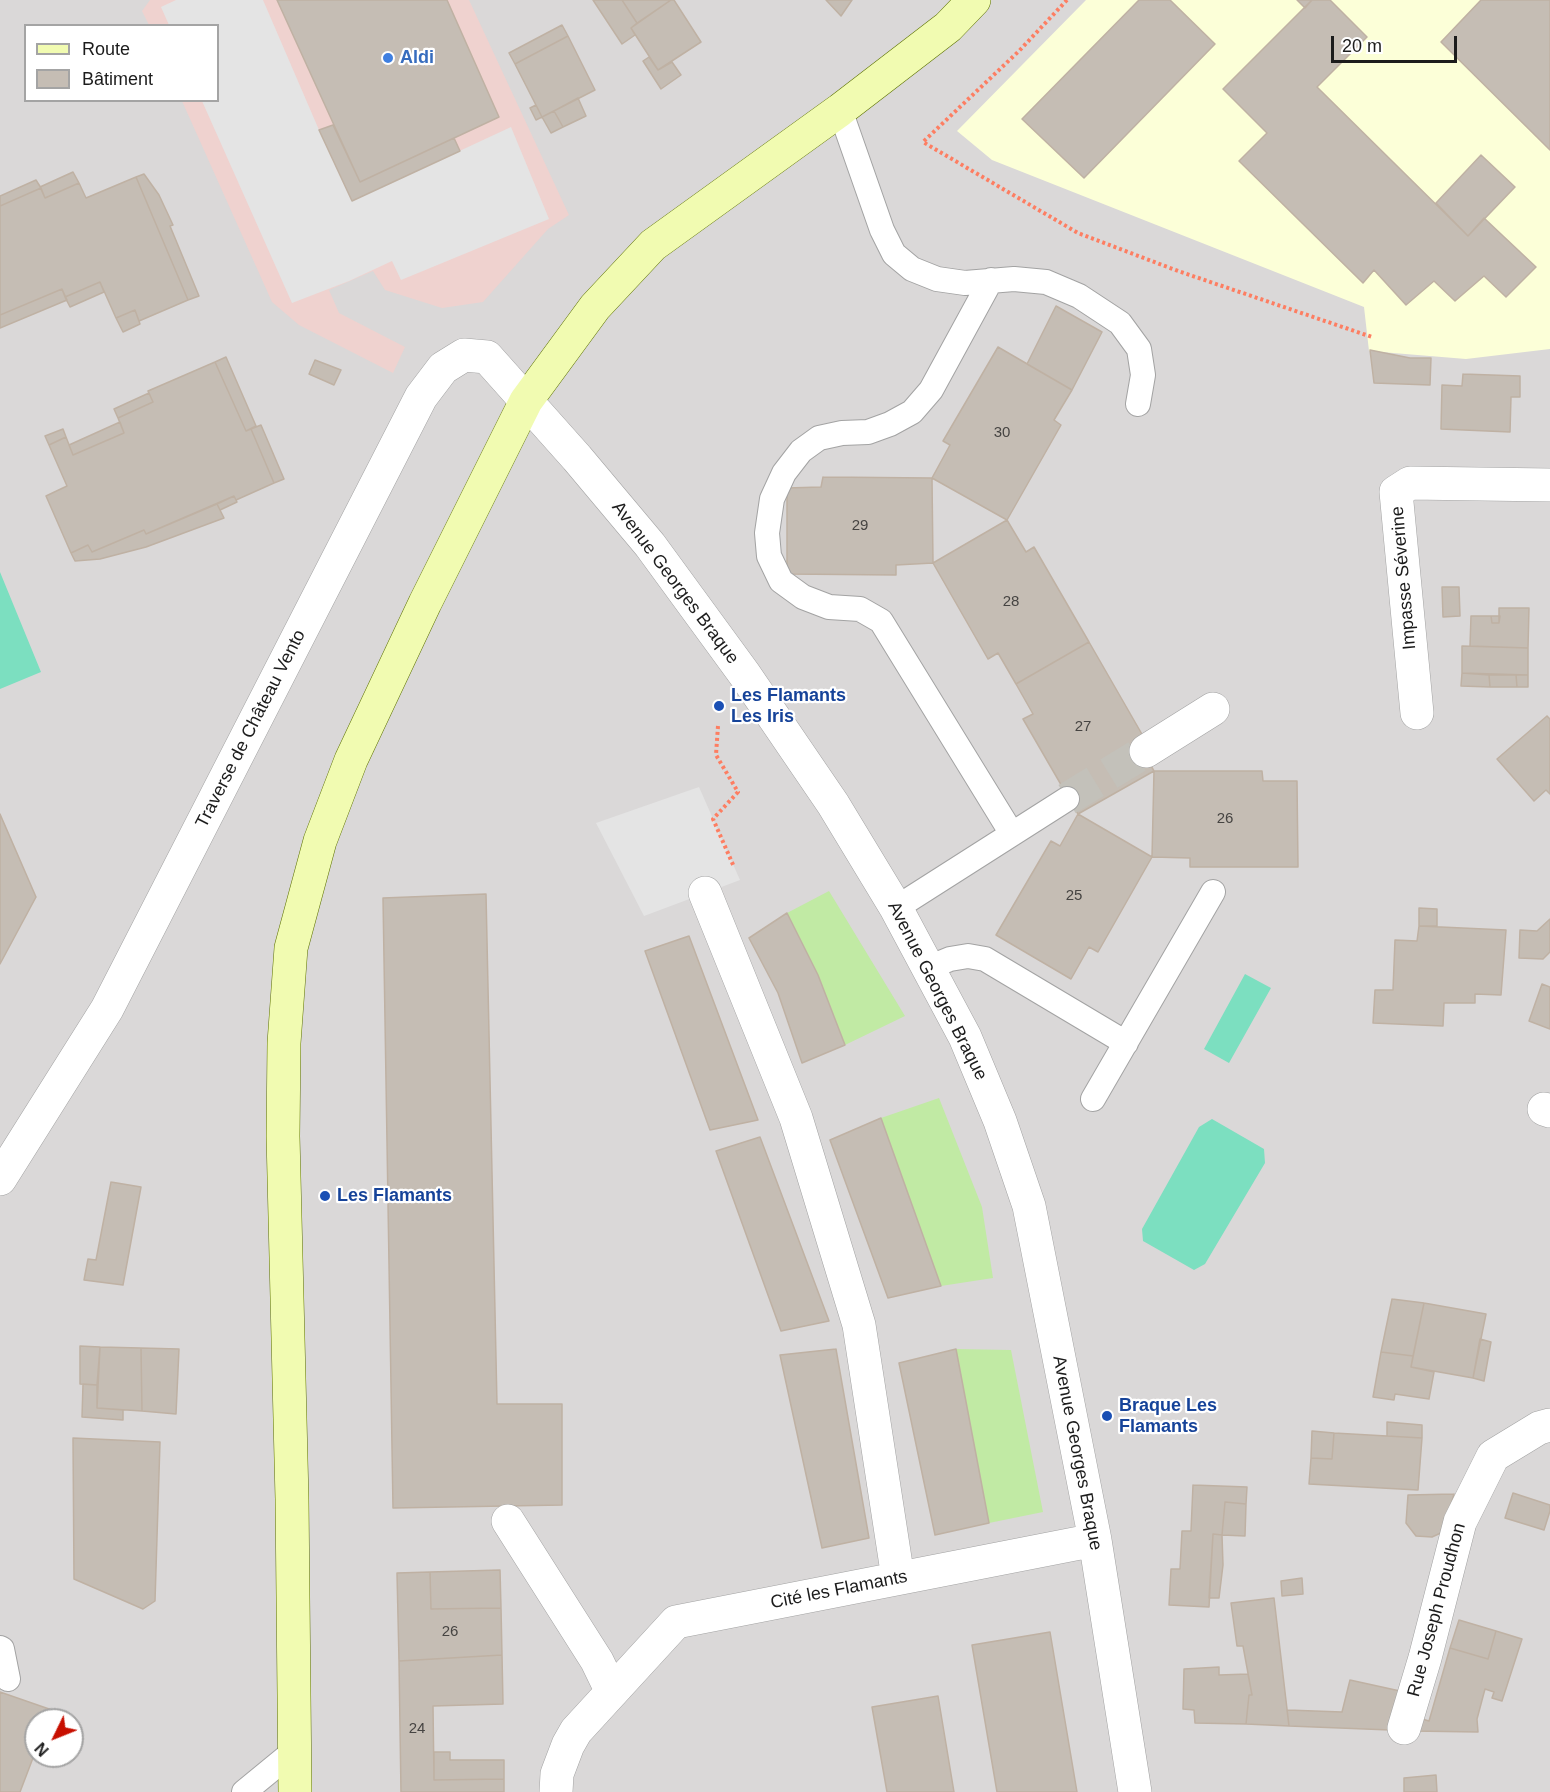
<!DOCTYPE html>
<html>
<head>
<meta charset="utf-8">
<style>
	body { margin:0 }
	#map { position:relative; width:1550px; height:1792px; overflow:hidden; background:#edeae1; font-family:Helvetica,sans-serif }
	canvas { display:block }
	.legend { position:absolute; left:24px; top:24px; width:195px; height:78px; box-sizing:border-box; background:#fff; border:2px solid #a4a4a4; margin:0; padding:8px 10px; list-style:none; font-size:18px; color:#1c1c1c }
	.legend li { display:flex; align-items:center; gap:12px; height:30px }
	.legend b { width:30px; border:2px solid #a4a4a4 }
	.north { position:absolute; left:24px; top:1708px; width:60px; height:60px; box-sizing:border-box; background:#fff; border:2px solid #a4a4a4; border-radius:50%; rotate:227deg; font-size:16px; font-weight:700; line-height:24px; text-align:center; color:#1c1c1c }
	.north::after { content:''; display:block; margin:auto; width:21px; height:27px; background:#c70f00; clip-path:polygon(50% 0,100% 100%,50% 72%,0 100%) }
	.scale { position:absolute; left:1331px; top:36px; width:126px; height:27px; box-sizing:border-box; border:3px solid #1c1c1c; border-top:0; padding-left:8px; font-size:18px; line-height:21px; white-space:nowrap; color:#1c1c1c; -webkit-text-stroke:4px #fff; paint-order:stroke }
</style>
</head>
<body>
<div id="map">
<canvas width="1550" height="1792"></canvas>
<ul class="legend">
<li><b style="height:8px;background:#f1fbb1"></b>Route</li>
<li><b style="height:16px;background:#c5bdb4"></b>Bâtiment</li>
</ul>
<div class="north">N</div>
<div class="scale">20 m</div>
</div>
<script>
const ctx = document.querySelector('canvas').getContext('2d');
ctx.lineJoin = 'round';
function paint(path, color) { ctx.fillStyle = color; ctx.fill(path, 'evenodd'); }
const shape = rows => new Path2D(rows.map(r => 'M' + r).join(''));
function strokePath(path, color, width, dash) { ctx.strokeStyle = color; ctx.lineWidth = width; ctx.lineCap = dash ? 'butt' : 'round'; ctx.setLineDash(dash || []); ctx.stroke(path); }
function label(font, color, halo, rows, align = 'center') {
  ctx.font = font + ' Helvetica,sans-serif'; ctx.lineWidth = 4.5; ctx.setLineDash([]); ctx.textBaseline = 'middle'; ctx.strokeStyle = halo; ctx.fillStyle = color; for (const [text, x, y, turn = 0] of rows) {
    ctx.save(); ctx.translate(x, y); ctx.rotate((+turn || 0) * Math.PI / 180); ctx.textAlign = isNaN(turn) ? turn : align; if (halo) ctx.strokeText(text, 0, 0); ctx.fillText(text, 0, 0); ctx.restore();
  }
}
paint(shape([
	[0,0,1550,0,1550,1792,0,1792],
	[26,26,218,26,218,100,26,100],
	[36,1720,72,1720,72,1756,36,1756]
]), '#dad8d8');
paint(shape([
	[150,0,469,0,569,215,548,229,483,302,442,308,385,290,373,271,329,290,339,313,405,347,393,373,299,325,272,302,182,101,218,100,218,26,149,25,142,11]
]), '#efd2cf');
paint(shape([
	[1086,0,1550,0,1550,349,1466,359,1369,351,1364,307,992,160,957,131]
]), '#fcffd8');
paint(shape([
	[829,891,905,1016,845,1045,818,975,787,913],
	[939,1098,982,1207,993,1278,941,1286,881,1118],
	[956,1349,1011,1350,1043,1512,989,1523]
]), '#c1eaa4');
paint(shape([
	[0,572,41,672,0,689],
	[1245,974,1271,988,1229,1063,1204,1049],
	[1212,1119,1264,1149,1265,1163,1205,1264,1194,1270,1143,1241,1142,1229,1199,1127]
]), '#7cdfc0');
paint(shape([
	[176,0,263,0,319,130,352,201,511,127,549,219,401,280,392,261,349,281,292,303,202,101,218,100,218,26,169,25,161,7],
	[699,787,740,880,644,916,596,823]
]), '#e4e4e4');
const building = shape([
	[277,0,447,0,499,117,360,182,277,0],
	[593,0,622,0,637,23,631,28,635,35,622,44,593,0],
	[622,0,671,0,637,23,622,0],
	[671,0,674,0,701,42,658,70,631,28,671,0],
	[826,0,852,0,841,16,826,0],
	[1139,0,1170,0,1215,44,1084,178,1022,119,1139,0],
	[1297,0,1312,0,1305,8,1297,0],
	[1312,0,1330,0,1367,37,1317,87,1468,236,1484,218,1536,267,1506,297,1484,276,1455,301,1434,281,1406,305,1374,270,1363,283,1239,161,1267,133,1223,89,1312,0],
	[1481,0,1550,0,1550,150,1441,42,1481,0],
	[562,25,568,36,515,64,509,53,562,25],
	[568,36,595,90,542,117,515,64,568,36],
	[649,57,658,70,672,62,681,75,661,89,643,61,649,57],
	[578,98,586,116,563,127,554,111,578,98],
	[536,105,542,117,536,120,530,108,536,105],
	[554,111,563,127,551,133,542,117,554,111],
	[333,125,360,182,454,138,460,151,352,201,319,130,333,125],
	[1481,155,1515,187,1468,236,1436,203,1481,155],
	[73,172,79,183,45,198,40,187,73,172],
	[144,174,159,195,173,225,170,226,199,296,188,300,136,177,144,174],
	[136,177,188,300,139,321,135,310,116,318,100,282,65,297,62,289,0,315,0,206,41,188,45,198,79,183,86,198,136,177],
	[36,180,41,188,0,206,0,196,36,180],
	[100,282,104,292,70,307,65,297,100,282],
	[62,289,67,300,0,328,0,315,62,289],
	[1056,306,1102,332,1072,390,1027,364,1056,306],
	[135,310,140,324,123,332,116,318,135,310],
	[998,347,1072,390,1054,420,1061,425,1007,520,932,478,950,445,943,441,998,347],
	[1370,350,1410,358,1431,358,1430,385,1374,383,1370,350],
	[226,357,256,426,246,431,215,362,226,357],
	[315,360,341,370,334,385,309,374,315,360],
	[215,362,246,431,251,429,274,483,236,500,234,496,146,534,144,530,92,552,88,545,71,553,46,496,67,486,49,445,66,437,73,455,124,433,118,418,153,402,148,391,215,362],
	[1463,374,1520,376,1520,397,1511,397,1510,432,1441,429,1442,385,1462,386,1463,374],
	[149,393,153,402,118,418,114,409,149,393],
	[120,422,124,433,73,455,69,445,120,422],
	[261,425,284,479,274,483,251,429,261,425],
	[63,429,66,437,49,445,45,436,63,429],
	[823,477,932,478,933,563,896,565,896,575,787,574,787,488,821,487,823,477],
	[234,496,237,502,220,510,217,504,234,496],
	[217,504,224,518,146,547,100,559,75,561,71,553,88,545,92,552,144,530,146,534,217,504],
	[1007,520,1026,552,1034,547,1089,642,1016,684,998,653,988,659,933,563,1007,520],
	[1442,587,1459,587,1460,616,1443,617,1442,587],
	[1499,608,1529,608,1528,648,1470,646,1471,616,1491,616,1492,623,1499,623,1499,608],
	[1491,616,1500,616,1499,623,1492,623,1491,616],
	[1089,642,1143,736,1136,740,1154,771,1078,814,1023,719,1033,714,1016,684,1089,642],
	[1462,646,1528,648,1528,675,1462,673,1462,646],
	[1462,673,1489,675,1490,687,1461,686,1462,673],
	[1489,675,1516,675,1517,687,1490,687,1489,675],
	[1516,675,1528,675,1528,687,1517,687,1516,675],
	[1547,716,1550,719,1550,794,1546,790,1534,801,1497,759,1547,716],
	[1154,771,1262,771,1263,781,1297,781,1298,867,1190,867,1190,858,1152,857,1154,771],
	[0,814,36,897,0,964,0,814],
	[1078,814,1152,857,1098,952,1089,947,1071,979,996,935,1051,841,1060,846,1078,814],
	[486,894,497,1404,562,1404,562,1505,393,1508,383,898,486,894],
	[1419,908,1437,909,1437,926,1419,926,1419,908],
	[787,913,818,975,845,1045,802,1063,778,993,749,938,787,913],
	[1550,919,1550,952,1543,959,1519,958,1520,930,1537,931,1550,919],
	[1419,926,1506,930,1501,995,1475,994,1475,1003,1444,1003,1443,1026,1373,1023,1375,990,1393,990,1395,940,1417,941,1419,926],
	[689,936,758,1120,710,1130,645,951,689,936],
	[1542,984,1550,987,1550,1029,1529,1021,1542,984],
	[881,1118,941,1286,888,1298,830,1140,881,1118],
	[760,1137,829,1321,781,1331,716,1151,760,1137],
	[111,1182,141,1187,123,1285,84,1280,88,1259,96,1260,111,1182],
	[1392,1299,1424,1303,1413,1356,1381,1352,1392,1299],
	[1424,1303,1486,1314,1473,1378,1411,1367,1424,1303],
	[1480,1339,1491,1342,1484,1381,1473,1378,1480,1339],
	[80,1346,100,1347,97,1385,80,1384,80,1346],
	[100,1347,141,1348,142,1411,97,1408,100,1347],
	[141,1348,179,1349,176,1414,142,1411,141,1348],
	[836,1349,869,1538,822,1548,780,1355,836,1349],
	[956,1349,989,1523,935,1535,899,1363,956,1349],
	[1381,1352,1413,1356,1411,1367,1434,1372,1429,1399,1395,1394,1394,1400,1373,1397,1381,1352],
	[83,1384,97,1385,97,1408,123,1410,123,1420,82,1417,83,1384],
	[1387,1422,1422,1425,1422,1438,1387,1436,1387,1422],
	[1312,1431,1334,1433,1332,1459,1311,1458,1312,1431],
	[1334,1433,1422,1438,1418,1490,1309,1484,1311,1458,1332,1459,1334,1433],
	[73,1438,160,1442,155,1601,143,1609,74,1579,73,1438],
	[1193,1485,1247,1487,1246,1504,1225,1502,1222,1535,1213,1534,1209,1607,1169,1605,1171,1569,1180,1569,1182,1531,1191,1531,1193,1485],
	[1513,1493,1550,1505,1550,1511,1544,1530,1505,1518,1513,1493],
	[1454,1494,1443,1532,1432,1537,1416,1536,1406,1523,1408,1495,1454,1494],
	[1225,1502,1246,1504,1245,1536,1222,1535,1225,1502],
	[1213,1534,1222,1535,1223,1565,1219,1598,1209,1598,1213,1534],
	[500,1570,501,1608,431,1609,430,1572,500,1570],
	[430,1572,431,1609,501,1608,502,1655,399,1661,397,1573,430,1572],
	[1302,1578,1303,1594,1282,1596,1281,1581,1302,1578],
	[1274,1598,1289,1726,1246,1724,1249,1695,1252,1695,1243,1646,1237,1646,1231,1603,1274,1598],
	[1459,1620,1496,1631,1488,1659,1450,1648,1459,1620],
	[1496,1631,1522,1639,1502,1701,1492,1698,1494,1692,1485,1689,1477,1719,1478,1732,1412,1731,1415,1717,1429,1721,1450,1648,1488,1659,1496,1631],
	[1050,1632,1077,1792,997,1792,972,1645,1050,1632],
	[502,1655,503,1704,433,1706,434,1780,504,1779,504,1792,401,1792,399,1661,502,1655],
	[1219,1667,1219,1675,1248,1674,1252,1695,1249,1695,1246,1724,1195,1723,1194,1710,1183,1709,1184,1669,1219,1667],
	[1350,1680,1400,1691,1390,1730,1289,1726,1287,1710,1342,1712,1350,1680],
	[0,1692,52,1710,48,1720,36,1720,36,1750,20,1792,0,1792,0,1692],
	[938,1696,954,1792,887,1792,872,1707,938,1696],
	[434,1752,450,1752,450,1760,504,1760,504,1779,434,1780,434,1752],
	[1436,1775,1437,1792,1404,1792,1404,1778,1436,1775]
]);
paint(building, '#c5bdb4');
strokePath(building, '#bfb1a3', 1.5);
strokePath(shape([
	[1067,799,1146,751]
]), '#c3c1ba', 33, [33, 16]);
const service = shape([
	[840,110,882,230,894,254,912,269,937,279,965,283,1014,279,1046,282,1079,296,1120,323,1139,349,1143,375,1138,404],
	[991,280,931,390,912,412,890,424,868,432,842,433,819,438,801,451,784,473,772,499,767,533,769,556,781,581,803,597,829,607,860,609,881,621,1012,834],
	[896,908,1067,799],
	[928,968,950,959,968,956,985,959,1126,1043],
	[1093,1099,1213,892],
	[0,1648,2,1649,8,1679],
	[244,1792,294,1751]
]);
const minor = shape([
	[1417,713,1396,492,1410,483,1550,485],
	[1146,751,1213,709],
	[705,893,796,1118,859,1325,898,1578],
	[1544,1109,1550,1111],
	[0,1179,107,1009,421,397,443,368,464,355,487,357,577,458,650,545,745,675,833,804,896,908,965,1037,1000,1121,1029,1206,1095,1540,1135,1792],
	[508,1521,597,1661,612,1692],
	[1404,1728,1425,1658,1460,1522,1493,1456,1539,1428,1550,1425],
	[556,1792,557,1774,568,1745,576,1731,676,1622,1095,1540]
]);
const secondary = shape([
	[295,1792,292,1499,283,1136,284,1043,291,948,320,841,351,760,425,603,526,401,595,307,653,245,840,110,948,27,974,0]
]);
strokePath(service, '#a3a3a3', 26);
strokePath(minor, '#a3a3a3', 34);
strokePath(secondary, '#5e7302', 34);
strokePath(shape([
	[1067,0,1019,51,923,142,1078,233,1178,271,1372,337],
	[718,726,716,755,738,792,713,819,734,867]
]), '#fd7e62', 4, [3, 3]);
strokePath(service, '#fff', 24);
strokePath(minor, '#fff', 33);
strokePath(secondary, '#f1fbb1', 33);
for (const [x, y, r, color] of [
	[388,58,6,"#3f7fe0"],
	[719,706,6,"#1a4fb4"],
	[325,1196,6,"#1a4fb4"],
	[1107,1416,6,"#1a4fb4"]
]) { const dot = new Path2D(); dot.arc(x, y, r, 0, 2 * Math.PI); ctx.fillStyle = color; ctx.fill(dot); strokePath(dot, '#fff', 2); }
label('15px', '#464442', null, [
	["30",1002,433],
	["29",860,526],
	["28",1011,602],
	["27",1083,727],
	["26",1225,819],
	["25",1074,896],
	["26",450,1632],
	["24",417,1729]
]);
label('bold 18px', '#366cbe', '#fff', [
	["Aldi",400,58]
], 'left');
label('18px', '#1c1c1c', '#fff', [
	["Impasse Séverine",1404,578,-95],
	["Avenue Georges Braque",675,583,53],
	["Traverse de Château Vento",251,729,-63],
	["Avenue Georges Braque",937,991,63],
	["Avenue Georges Braque",1077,1453,79],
	["Cité les Flamants",839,1590,-11],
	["Rue Joseph Proudhon",1437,1610,-75]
]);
label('bold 18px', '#164399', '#fff', [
	["Les Flamants",731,696],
	["Les Iris",731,717],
	["Les Flamants",337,1196],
	["Braque Les",1119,1406],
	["Flamants",1119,1427]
], 'left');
</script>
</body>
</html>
